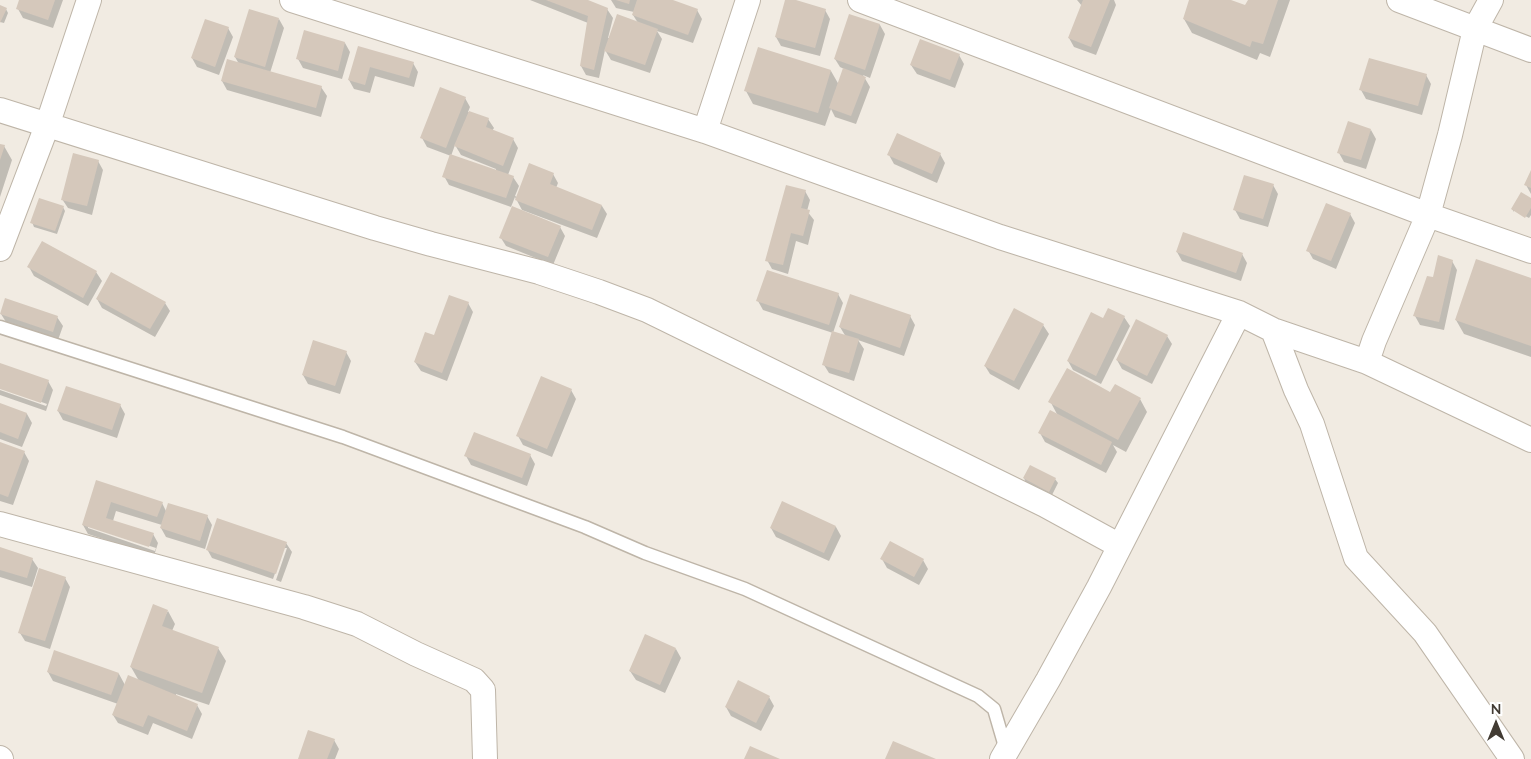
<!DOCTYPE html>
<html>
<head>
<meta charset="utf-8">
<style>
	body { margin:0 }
	#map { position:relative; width:1531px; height:759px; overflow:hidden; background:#f1ebe2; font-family:Mulish,sans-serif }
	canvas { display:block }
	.north { position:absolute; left:1471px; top:699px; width:50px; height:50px; -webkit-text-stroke:4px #fff; paint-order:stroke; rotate:0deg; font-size:14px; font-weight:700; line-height:20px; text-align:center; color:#423b33 }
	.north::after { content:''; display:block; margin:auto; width:18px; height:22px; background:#423b33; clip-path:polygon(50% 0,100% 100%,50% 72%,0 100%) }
</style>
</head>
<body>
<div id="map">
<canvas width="1531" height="759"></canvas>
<div class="north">N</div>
</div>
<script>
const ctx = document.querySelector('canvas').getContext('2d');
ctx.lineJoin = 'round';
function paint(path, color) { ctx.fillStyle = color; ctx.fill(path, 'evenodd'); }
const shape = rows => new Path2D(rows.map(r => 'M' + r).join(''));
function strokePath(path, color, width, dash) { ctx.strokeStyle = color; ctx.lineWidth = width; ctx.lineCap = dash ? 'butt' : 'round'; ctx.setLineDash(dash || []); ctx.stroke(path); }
paint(shape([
	[21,0,63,0,53,28,23,18,18,9],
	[530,0,585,0,607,9,613,18,608,38,610,38,638,23,633,15,634,12,616,8,611,0,669,0,697,10,702,19,693,43,657,31,662,39,650,73,611,60,605,50,599,78,586,75,581,66,588,23],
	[787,0,825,10,830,19,820,56,781,46,776,37],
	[1077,0,1114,0,1116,5,1096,55,1074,47,1069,38,1082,6],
	[1190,0,1227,0,1246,7,1249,0,1290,0,1270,57,1260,53,1257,60,1192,33,1184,19],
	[0,6,6,9,8,13,4,23,0,22],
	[850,15,880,25,885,34,870,78,863,75,870,87,856,124,835,117,831,109,825,126,753,104,746,91,831,71,839,85,844,69,840,67,835,59],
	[279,19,284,28,270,73,321,87,327,96,321,117,227,90,222,81,239,64,235,57],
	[228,28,233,37,219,75,197,67,192,58],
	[345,43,350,52,342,79,303,68,298,59],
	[359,47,413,63,418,72,414,87,375,76,370,93,354,89,349,80],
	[959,55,964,64,955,88,917,74,911,65],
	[1426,75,1431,84,1422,115,1366,99,1361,90],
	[465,98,470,107,468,112,488,119,494,128,492,131,513,139,518,148,508,175,513,177,519,186,515,196,517,197,553,174,558,183,556,188,602,206,607,214,597,238,522,210,515,197,511,207,449,185,444,176,451,156,427,147,422,138],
	[455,145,461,155,496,169,496,171,451,156],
	[1371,130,1376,139,1366,169,1344,162,1339,153],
	[0,145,4,146,12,160,0,197],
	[940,154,945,163,937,183,894,164,889,155],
	[98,161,103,170,92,215,68,208,62,199],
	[1531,173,1531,194,1526,185],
	[1273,185,1278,194,1268,227,1240,219,1235,210],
	[805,191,810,200,807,211,814,220,808,245,796,241,788,274,772,269,767,260],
	[1531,200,1531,215,1529,218,1514,210,1514,212,1512,209],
	[63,207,65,211,57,234,34,227,32,222],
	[1350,214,1355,223,1336,269,1313,259,1308,250],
	[560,227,565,236,553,265,506,246,501,238],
	[43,243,96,272,102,281,88,306,34,276,29,267],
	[1177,252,1242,254,1247,263,1241,281,1182,261],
	[1452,261,1457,270,1444,330,1420,325,1415,316,1434,279],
	[1531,279,1531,357,1464,334,1456,320],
	[838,294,843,303,833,333,846,337,840,327,910,316,915,325,904,356,858,340,864,349,854,381,829,373,824,365,833,333,763,310,758,301],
	[97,299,165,303,170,311,155,337,102,308],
	[468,303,473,312,447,381,421,371,415,362],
	[1109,310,1124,317,1130,326,1101,384,1073,370,1068,361,1104,320],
	[1,314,57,317,63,326,58,340,6,322],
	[1043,325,1049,334,1019,390,990,374,985,366],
	[1167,336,1172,344,1152,384,1122,369,1117,360],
	[346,352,351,361,340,394,308,384,303,375],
	[0,364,48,381,53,390,46,411,0,395,0,390,46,406,47,404,0,387],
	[571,390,576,399,552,457,523,445,518,436],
	[1111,394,1140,399,1147,412,1126,452,1113,445,1117,452,1106,473,1045,442,1040,433,1058,416,1050,401],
	[0,404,27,414,32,423,22,447,0,439],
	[120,405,125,414,117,438,63,420,58,411],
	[0,444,24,452,29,461,13,505,0,501],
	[530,455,535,464,527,486,471,465,466,456],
	[1024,478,1055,479,1058,483,1052,495,1026,483],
	[97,482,162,503,166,511,207,516,212,525,205,549,166,537,161,528,162,525,116,511,113,521,153,534,158,543,154,556,88,534,83,525],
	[88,526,156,548,155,551,88,528],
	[836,527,841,536,829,561,776,537,771,528],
	[286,543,292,552,281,582,276,580,287,548,284,548,273,579,212,558,207,549],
	[0,549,32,559,38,568,32,587,0,577],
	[882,559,923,560,928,569,919,585,887,568],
	[65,578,70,587,50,649,25,641,20,633],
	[168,611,175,624,172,631,218,648,226,661,209,705,176,694,176,696,197,705,202,714,192,739,153,723,148,735,118,723,113,715,118,704,53,681,48,672,119,674,125,685,139,681,131,667],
	[676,649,681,658,665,693,636,680,630,671],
	[769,697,774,706,761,731,731,716,726,707],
	[334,740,339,749,335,759,299,759]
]), '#0003');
paint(shape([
	[19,0,55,0,48,20,16,9],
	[546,0,588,0,608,8,594,70,580,66,588,16],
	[616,0,630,0,629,4],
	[637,0,673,0,698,9,688,35,632,15],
	[785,0,796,0,826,9,815,48,775,37],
	[1083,0,1110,0,1091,47,1068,38],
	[1189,0,1231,0,1245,5,1248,0,1278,0,1263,44,1252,41,1250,47,1183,19],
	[0,5,7,8,0,23],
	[249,9,279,18,265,67,234,57],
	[617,14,658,29,645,65,604,51],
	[849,14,880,24,865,70,834,59],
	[205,19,229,27,215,67,191,58],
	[304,30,345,42,338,71,296,59],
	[920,39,960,54,950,80,910,65],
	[358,46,414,62,409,78,370,67,365,85,348,80],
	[758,47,831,70,818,113,744,91],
	[1369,58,1427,74,1418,106,1359,90],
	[227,59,322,86,316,108,221,81],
	[843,68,866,77,851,116,829,108],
	[440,87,466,97,446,148,420,138],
	[469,111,489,118,486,127,514,138,503,166,454,146],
	[1348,121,1371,129,1361,160,1337,153],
	[897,133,941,153,932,174,887,155],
	[0,144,5,145,0,160],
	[73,153,99,160,87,206,61,200],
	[450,154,514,176,506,198,442,177],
	[529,163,554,173,550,184,602,205,592,230,515,200],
	[1531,170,1531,188,1524,185],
	[1244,175,1274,184,1263,219,1233,210],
	[786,185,806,190,801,208,810,210,803,236,791,233,783,265,765,261],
	[1521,192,1531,198,1531,208,1525,218,1511,209],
	[39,198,64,206,55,231,30,223],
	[1326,203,1351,213,1331,261,1306,251],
	[512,206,561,226,548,257,499,238],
	[1183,232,1243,253,1236,273,1176,252],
	[42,241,97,271,83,298,27,267],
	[1438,255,1453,260,1439,322,1413,316,1427,276,1433,277],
	[1476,259,1531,278,1531,346,1455,320],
	[767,270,839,293,829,325,756,301],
	[111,272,166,302,150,329,96,299],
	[850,294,911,315,900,348,839,327],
	[449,295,469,302,442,373,414,362,425,332,434,335],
	[5,298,58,316,53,332,0,314],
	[1014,308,1044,324,1014,381,984,366],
	[1108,308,1125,316,1096,376,1067,361,1091,312,1103,318],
	[1136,319,1168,335,1147,376,1116,360],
	[832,331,859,339,849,373,822,365],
	[313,340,347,351,335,386,302,375],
	[0,363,49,380,41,403,0,389],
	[1067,368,1110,392,1115,384,1141,398,1118,440,1048,402],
	[541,376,572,389,547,449,516,436],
	[66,386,121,404,112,430,57,411],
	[0,403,27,413,18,439,0,432],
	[1050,410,1112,442,1101,465,1038,433],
	[474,432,531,454,522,478,464,456],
	[0,442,25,451,8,497,0,494],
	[1030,465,1056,478,1049,492,1023,478],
	[96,480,163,502,157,517,111,502,106,518,154,533,149,547,82,525],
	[782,501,836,526,824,553,770,528],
	[168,503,208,515,200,541,160,528],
	[217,518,287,542,276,574,206,550],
	[890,541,924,559,914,577,880,559],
	[0,547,33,558,27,578,0,570],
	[39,568,66,577,45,641,18,633],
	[153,604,168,610,162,626,219,647,202,693,130,667],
	[645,634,676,648,660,685,629,671],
	[54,650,119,673,111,695,47,672],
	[128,675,198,704,187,731,148,715,143,727,112,715],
	[738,680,770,696,756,723,725,707],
	[308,730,335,739,327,759,298,759],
	[893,741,936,759,885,759],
	[750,746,780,759,744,759]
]), '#d5c8bb');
const lane = shape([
	[0,327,343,437,585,527,645,553,745,589,978,696,994,709,1006,750]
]);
const street = shape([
	[292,0,705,131,1000,237,1239,313,1273,330,1367,362,1531,440],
	[860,0,1428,215,1531,251],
	[1399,0,1531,50],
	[0,110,375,228,431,244,539,272,599,292,647,310,1045,505,1120,546],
	[705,131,748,0],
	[0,249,48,123,89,0],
	[1273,330,1296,390,1312,424,1356,558,1425,633,1512,759],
	[1367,362,1374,341,1428,215,1450,135,1475,29,1491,0],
	[0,524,304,607,357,624,416,654,474,680,483,690,485,759],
	[0,758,1,759],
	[1002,759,1048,680,1099,587,1239,313]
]);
strokePath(lane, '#beb5a8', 15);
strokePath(street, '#beb5a8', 26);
strokePath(lane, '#fff', 12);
strokePath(street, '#fff', 24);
</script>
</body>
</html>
